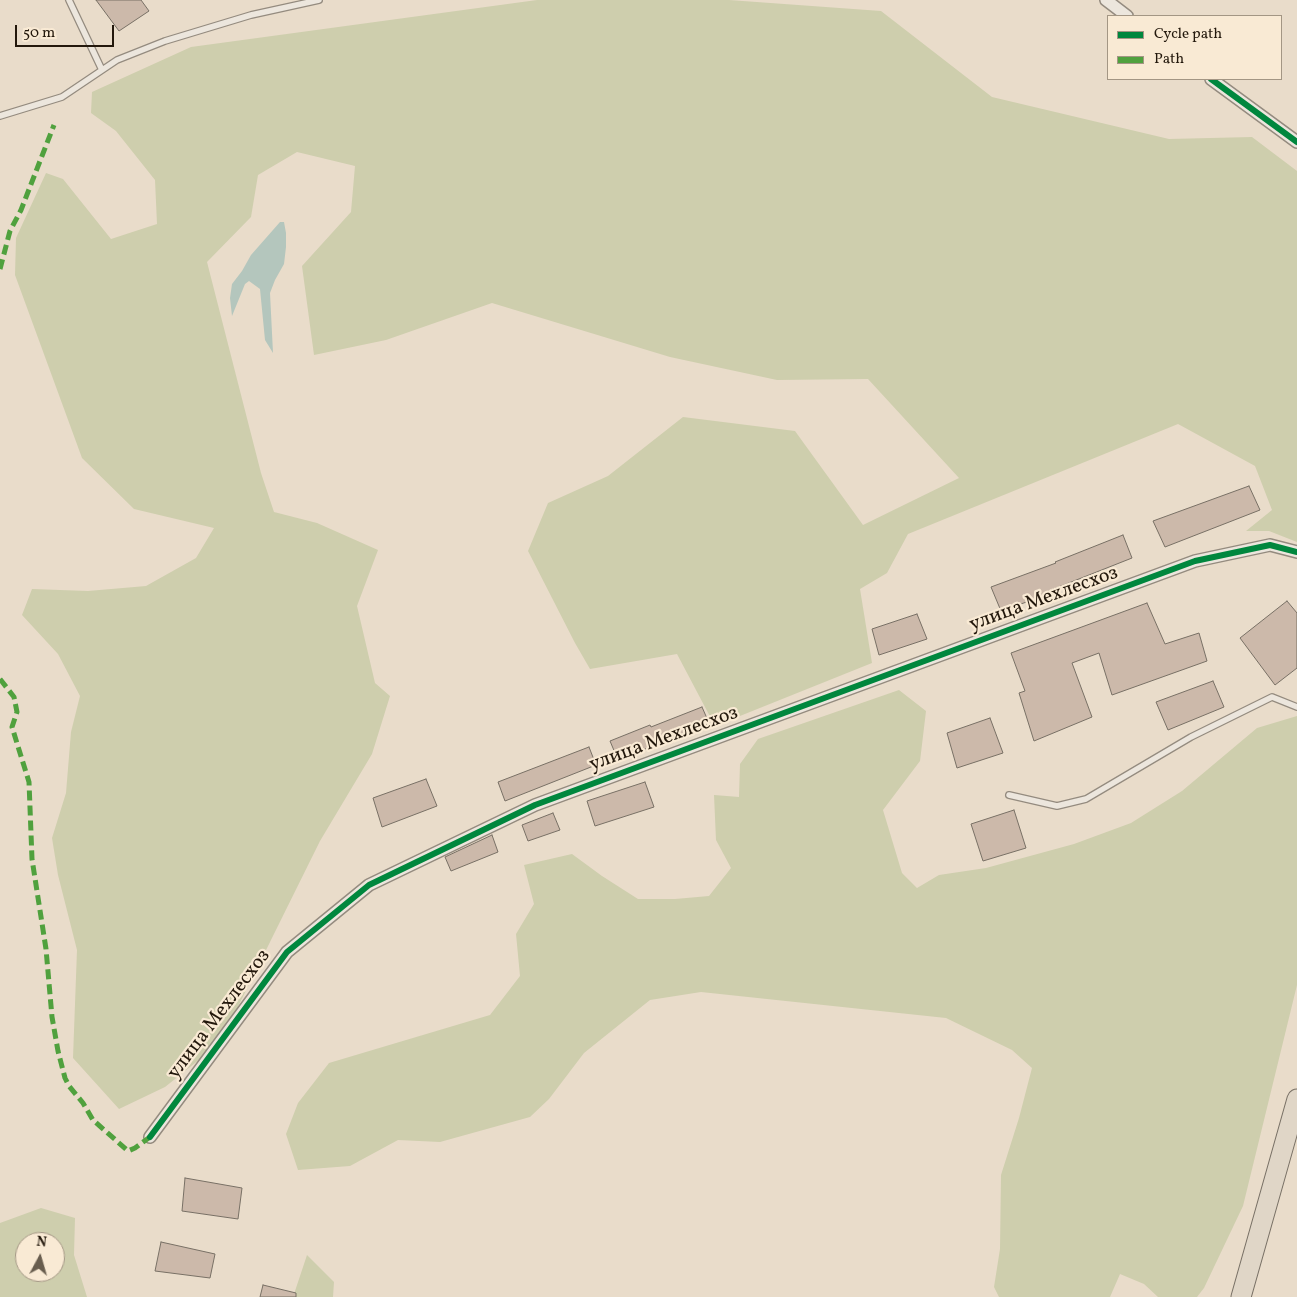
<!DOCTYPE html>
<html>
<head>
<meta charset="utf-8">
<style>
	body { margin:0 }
	#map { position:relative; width:1297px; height:1297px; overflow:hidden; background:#e9dcca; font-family:Vollkorn,serif }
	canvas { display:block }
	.legend { position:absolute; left:1107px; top:15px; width:175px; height:65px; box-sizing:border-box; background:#f9ead4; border:1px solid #a39684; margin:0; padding:6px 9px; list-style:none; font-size:15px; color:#23180c }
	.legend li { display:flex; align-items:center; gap:10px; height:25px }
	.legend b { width:25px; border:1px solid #a39684 }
	.north { position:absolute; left:15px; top:1232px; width:50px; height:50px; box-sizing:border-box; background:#f9ead4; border:1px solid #a39684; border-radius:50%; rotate:6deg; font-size:14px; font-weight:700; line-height:20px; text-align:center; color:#23180c }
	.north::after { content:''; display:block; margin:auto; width:18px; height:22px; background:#685d4e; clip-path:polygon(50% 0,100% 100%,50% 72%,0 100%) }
	.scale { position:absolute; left:15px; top:25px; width:99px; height:22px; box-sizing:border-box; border:2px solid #23180c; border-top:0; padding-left:6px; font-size:15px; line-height:18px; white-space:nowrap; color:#23180c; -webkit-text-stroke:4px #f9ead4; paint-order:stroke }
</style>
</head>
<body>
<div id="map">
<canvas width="1297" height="1297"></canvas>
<ul class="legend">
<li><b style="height:6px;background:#00873e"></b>Cycle path</li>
<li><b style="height:6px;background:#50a13e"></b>Path</li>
</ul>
<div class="north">N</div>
<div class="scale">50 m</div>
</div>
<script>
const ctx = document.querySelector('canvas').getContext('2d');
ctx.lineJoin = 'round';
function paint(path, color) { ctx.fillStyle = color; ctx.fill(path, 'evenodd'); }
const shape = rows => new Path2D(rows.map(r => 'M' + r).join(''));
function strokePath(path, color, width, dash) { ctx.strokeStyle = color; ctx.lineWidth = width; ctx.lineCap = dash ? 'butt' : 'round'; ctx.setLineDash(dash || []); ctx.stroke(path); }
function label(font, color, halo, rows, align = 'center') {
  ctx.font = font + ' Vollkorn,serif'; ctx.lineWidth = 4.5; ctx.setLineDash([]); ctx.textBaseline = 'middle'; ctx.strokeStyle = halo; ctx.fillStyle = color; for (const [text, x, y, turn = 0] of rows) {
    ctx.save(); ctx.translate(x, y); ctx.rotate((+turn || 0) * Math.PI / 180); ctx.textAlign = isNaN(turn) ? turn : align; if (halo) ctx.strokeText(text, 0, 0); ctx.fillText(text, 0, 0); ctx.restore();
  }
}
paint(shape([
	[537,0,729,0,881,11,992,97,1169,139,1252,137,1297,171,1297,542,1269,531,1246,531,1272,510,1255,466,1178,424,908,534,887,573,860,589,872,663,715,726,677,654,590,669,575,643,528,551,548,503,608,476,683,417,795,431,863,525,959,478,868,379,777,380,670,357,492,303,386,340,314,355,302,266,351,212,355,166,297,152,258,175,251,217,207,262,261,473,274,512,317,523,378,550,357,606,375,683,390,696,372,754,320,841,220,1043,165,1087,119,1109,73,1058,77,950,58,875,52,838,66,793,71,732,80,696,58,654,22,615,32,589,88,591,146,586,196,558,214,528,134,509,82,458,15,275,16,238,46,173,63,179,111,239,157,224,155,180,116,131,91,113,92,92,191,47],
	[899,690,926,711,920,761,883,810,902,873,917,888,939,875,986,868,1074,844,1131,823,1182,791,1257,728,1297,716,1297,985,1243,1206,1204,1288,1197,1297,1158,1297,1144,1284,1120,1274,1110,1297,999,1297,994,1287,1000,1249,1001,1175,1019,1118,1032,1068,1012,1050,946,1018,701,992,650,1000,584,1053,549,1099,530,1117,440,1142,398,1140,350,1166,298,1170,286,1134,298,1103,329,1063,490,1015,520,976,516,934,534,904,524,865,572,854,602,876,638,899,675,899,709,896,731,868,716,840,714,795,739,797,740,764,758,739],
	[41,1208,75,1218,74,1255,87,1297,0,1297,0,1223],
	[25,1242,55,1242,55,1272,25,1272],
	[307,1255,334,1282,333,1297,293,1297]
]), '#cecead');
paint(shape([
	[280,222,284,222,286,233,286,247,284,264,275,280,270,293,273,353,265,340,260,289,249,281,245,284,232,316,230,298,232,284,242,271,251,255]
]), '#b4c6bd');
const building = shape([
	[96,0,141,0,149,11,119,31,96,0],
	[1249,486,1260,510,1165,547,1153,521,1249,486],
	[1123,535,1132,558,1051,590,1052,593,1001,611,991,587,1056,563,1055,562,1123,535],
	[1287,601,1297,613,1297,668,1275,685,1240,638,1287,601],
	[1147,603,1165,644,1199,633,1207,661,1112,695,1099,653,1072,663,1092,717,1034,741,1019,693,1025,691,1011,653,1147,603],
	[917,614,927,639,879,655,872,629,917,614],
	[1213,681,1224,707,1168,730,1156,702,1213,681],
	[702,707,709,723,618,760,610,741,650,725,651,727,702,707],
	[990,718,1003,753,957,768,947,733,990,718],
	[589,747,596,765,505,801,498,782,589,747],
	[426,779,437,806,382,827,373,798,426,779],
	[645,782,654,807,595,826,587,801,645,782],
	[1014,810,1026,848,983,861,971,824,1014,810],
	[553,813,560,830,528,841,522,825,553,813],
	[492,835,498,852,451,871,445,857,492,835],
	[185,1178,242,1188,238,1219,182,1211,185,1178],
	[161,1242,215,1254,210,1278,155,1271,161,1242],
	[263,1285,296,1293,296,1297,260,1297,263,1285]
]);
paint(building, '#ccb9aa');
strokePath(building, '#787065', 1);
const lane = shape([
	[69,0,102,70],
	[0,116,62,97,117,60,165,41,251,15,319,0],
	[1009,795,1057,806,1086,799,1191,737,1272,697,1297,707]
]);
const street = shape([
	[1106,0,1127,16],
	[1211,79,1297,142],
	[150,1137,287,952,369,885,535,805,1195,561,1270,545,1297,552]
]);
const primary = shape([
	[1241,1297,1297,1099]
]);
strokePath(lane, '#948b7f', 8);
strokePath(street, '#948b7f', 14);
strokePath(primary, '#787065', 21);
strokePath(lane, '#ece6dd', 5.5);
strokePath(street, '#ece6dd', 11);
strokePath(primary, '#e0d6c7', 19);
strokePath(shape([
	[0,269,10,231,21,210,54,125],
	[0,679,14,697,17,712,12,727,29,782,32,859,46,949,52,1017,58,1051,65,1078,69,1086,83,1103,93,1120,128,1151,135,1148,150,1137]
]), '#50a13e', 5, [10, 5]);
strokePath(shape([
	[1211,79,1297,142],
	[150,1137,287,952,369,885,535,805,1195,561,1270,545,1297,552]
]), '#00873e', 6);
label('20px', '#23180c', '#f9ead4', [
	["улица Мехлесхоз",1044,600,-20],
	["улица Мехлесхоз",664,740,-20],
	["улица Мехлесхоз",220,1015,-53]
]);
</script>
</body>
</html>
